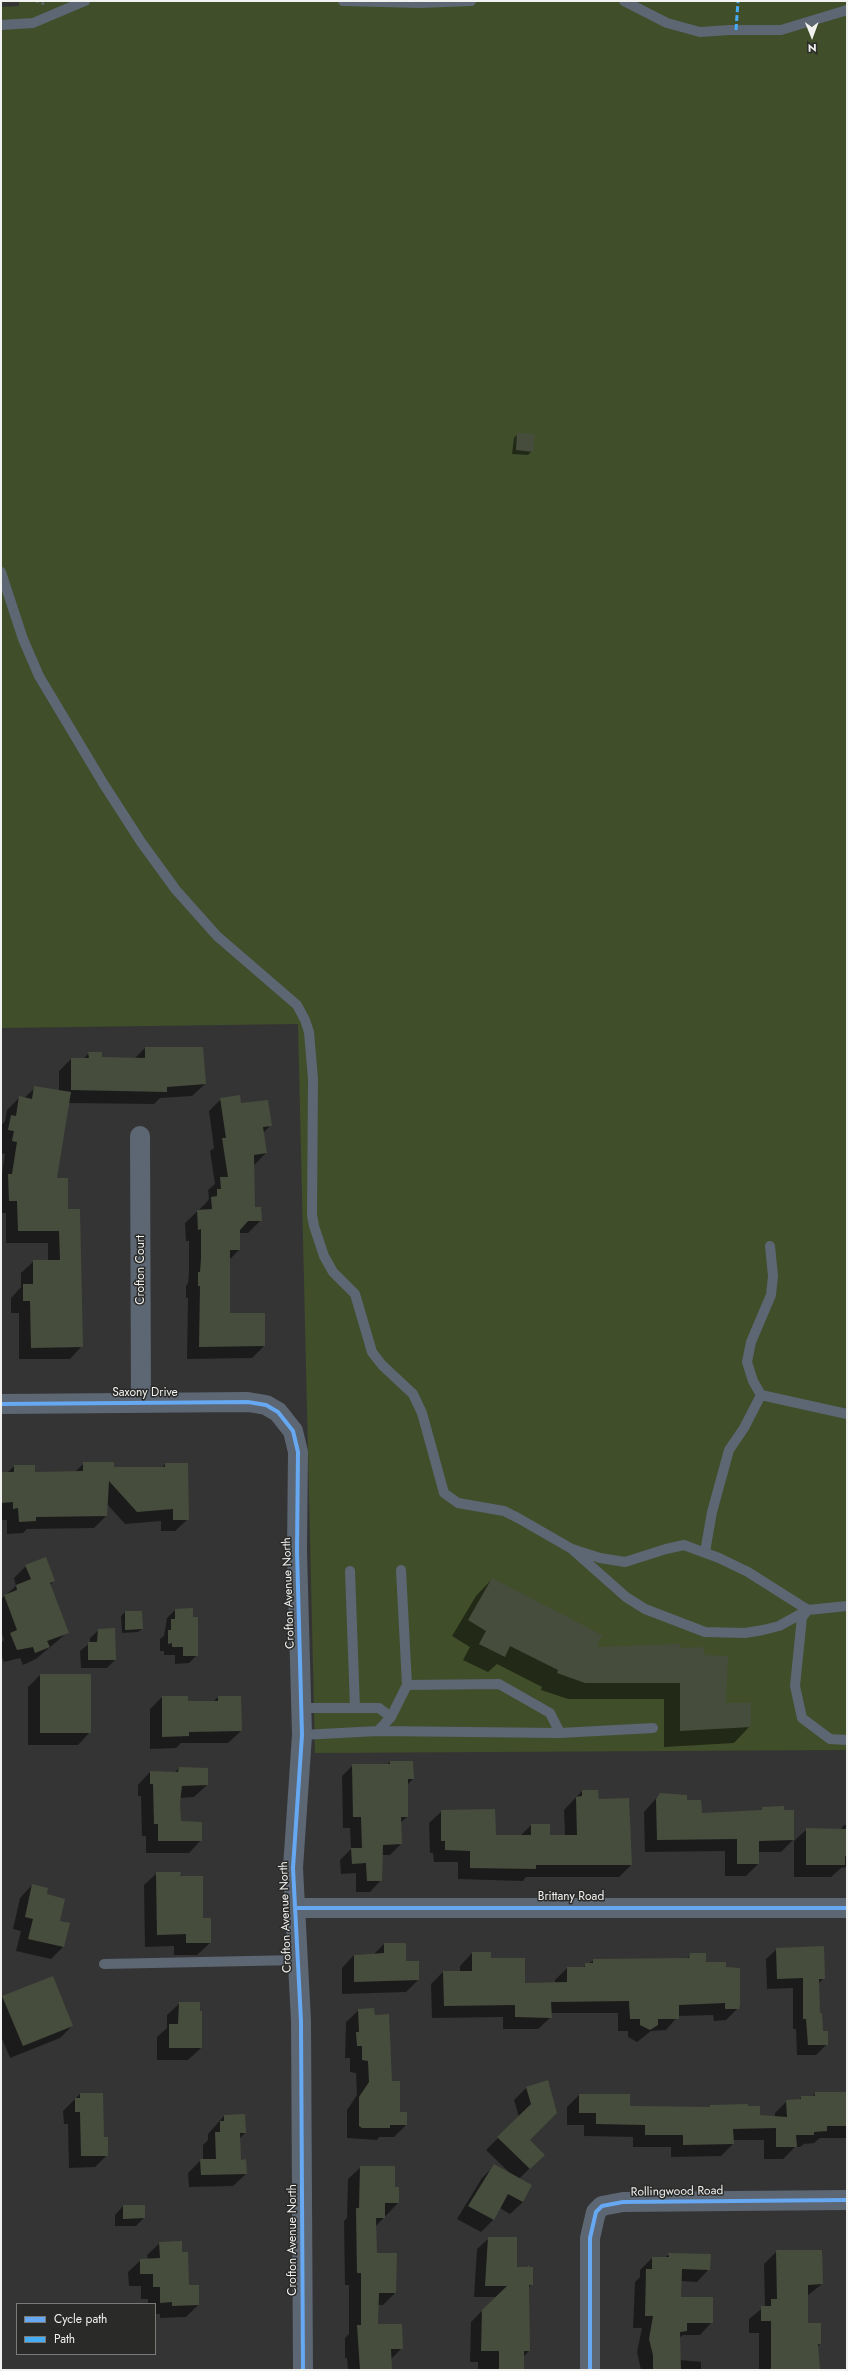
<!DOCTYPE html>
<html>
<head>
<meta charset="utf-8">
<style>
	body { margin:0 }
	#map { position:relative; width:848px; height:2371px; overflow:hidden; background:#343434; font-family:Jost,sans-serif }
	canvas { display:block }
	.frame { position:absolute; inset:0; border:2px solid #f1f2f0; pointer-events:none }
	.legend { position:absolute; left:16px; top:2303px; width:140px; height:52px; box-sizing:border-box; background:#2a2b29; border:1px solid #7a7b79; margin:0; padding:5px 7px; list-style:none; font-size:12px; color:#f1f2f0 }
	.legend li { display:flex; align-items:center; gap:8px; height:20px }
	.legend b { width:20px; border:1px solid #7a7b79 }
	.north { position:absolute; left:792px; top:16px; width:40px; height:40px; -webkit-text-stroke:3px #2a2b29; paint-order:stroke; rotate:179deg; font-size:11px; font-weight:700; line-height:16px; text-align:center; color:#f1f2f0 }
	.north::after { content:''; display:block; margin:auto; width:14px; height:18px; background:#f1f2f0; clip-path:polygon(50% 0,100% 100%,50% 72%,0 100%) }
</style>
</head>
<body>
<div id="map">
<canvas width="848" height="2371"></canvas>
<div class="frame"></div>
<ul class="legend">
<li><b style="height:5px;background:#66a8f1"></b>Cycle path</li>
<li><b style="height:5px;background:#46acf6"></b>Path</li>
</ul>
<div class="north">N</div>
</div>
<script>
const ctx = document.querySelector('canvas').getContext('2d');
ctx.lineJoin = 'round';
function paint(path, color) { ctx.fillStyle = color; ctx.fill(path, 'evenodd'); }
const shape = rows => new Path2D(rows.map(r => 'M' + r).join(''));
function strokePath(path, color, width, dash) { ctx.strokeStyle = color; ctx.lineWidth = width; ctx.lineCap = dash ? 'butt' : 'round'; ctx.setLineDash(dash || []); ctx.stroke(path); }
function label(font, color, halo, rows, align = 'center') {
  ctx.font = font + ' Jost,sans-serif'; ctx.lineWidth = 3; ctx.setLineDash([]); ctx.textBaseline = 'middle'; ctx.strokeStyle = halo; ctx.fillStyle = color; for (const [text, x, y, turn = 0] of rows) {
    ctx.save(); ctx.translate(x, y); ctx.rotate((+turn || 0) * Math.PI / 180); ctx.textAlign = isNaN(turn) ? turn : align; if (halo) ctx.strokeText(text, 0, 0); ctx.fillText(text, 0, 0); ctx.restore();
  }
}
paint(shape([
	[19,1,847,1,847,1750,315,1753,298,1024,1,1028,1,7,19,6]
]), '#404e2a');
paint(shape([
	[518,434,532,451,528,455,512,454,514,438],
	[145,1048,205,1084,192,1096,160,1098,154,1104,68,1103,56,1179,67,1210,82,1346,70,1359,19,1359,19,1313,11,1313,11,1298,21,1287,21,1273,34,1261,48,1261,48,1243,6,1243,6,1213,1,1213,1,1180,5,1154,1,1153,1,1126,5,1121,7,1110,20,1097,24,1098,35,1088,59,1092,59,1071,71,1059,83,1059,89,1053,101,1058,135,1058],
	[221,1099,240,1104,271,1125,263,1133,266,1153,254,1165,254,1208,261,1220,248,1233,239,1233,239,1250,229,1260,229,1314,264,1346,252,1358,187,1359,188,1298,186,1298,186,1286,188,1283,189,1272,189,1241,186,1241,185,1223,205,1204,209,1199,208,1190,215,1184,210,1151,214,1148,209,1111],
	[84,1463,113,1468,162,1468,165,1464,188,1519,175,1531,161,1531,161,1521,125,1524,107,1504,106,1516,94,1528,27,1529,23,1533,7,1534,7,1520,1,1520,1,1473,7,1473,14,1466,34,1473,75,1472],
	[26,1566,54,1581,50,1585,68,1632,36,1659,23,1665,20,1658,4,1662,1,1654,1,1643,4,1640,1,1631,1,1599,16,1586,14,1578],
	[492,1579,595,1648,680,1649,703,1656,725,1704,750,1726,734,1743,664,1747,664,1699,568,1699,541,1690,542,1687,497,1664,488,1672,463,1660,470,1647,452,1636,476,1596],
	[175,1610,197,1655,189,1663,175,1664,175,1655,164,1655,164,1651,160,1651,160,1639,164,1636,167,1618],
	[125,1612,142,1629,138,1632,122,1633,121,1616],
	[99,1630,115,1660,107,1668,81,1668,80,1651,90,1643,90,1638],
	[40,1675,90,1675,90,1732,78,1745,28,1745,28,1687],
	[162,1697,188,1702,213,1702,218,1697,241,1731,228,1743,181,1743,176,1748,150,1749,150,1709],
	[390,1762,413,1779,407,1785,407,1817,400,1823,401,1844,390,1855,381,1855,381,1880,370,1892,356,1892,356,1873,341,1874,340,1860,351,1849,350,1828,343,1828,342,1776,353,1765,386,1765],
	[179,1768,207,1785,194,1797,180,1798,180,1822,201,1840,189,1853,146,1853,146,1836,142,1836,141,1796,138,1796,138,1785,150,1772,174,1773],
	[582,1791,598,1800,631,1865,619,1877,526,1877,523,1881,458,1879,458,1862,434,1862,433,1853,430,1853,429,1823,442,1811,495,1836,520,1836,531,1825,549,1836,565,1836,564,1810],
	[660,1794,686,1801,701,1815,760,1811,763,1808,793,1811,793,1840,781,1852,758,1852,758,1864,746,1876,725,1876,725,1851,645,1852,644,1812],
	[844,1825,847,1825,847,1867,841,1868,831,1877,794,1877,794,1841,807,1829,840,1830],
	[157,1873,179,1877,202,1919,210,1943,197,1955,174,1955,174,1946,145,1947,144,1885],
	[32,1885,45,1895,58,1922,69,1924,63,1947,51,1959,16,1951,21,1931,13,1929,20,1898],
	[384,1944,418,1980,406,1992,342,1994,342,1968,354,1955,374,1954],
	[777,1949,824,1978,818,1984,819,2015,822,2032,827,2044,816,2055,797,2055,796,2029,793,2029,793,1988,767,1989,766,1959],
	[472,1953,490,1959,524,1984,555,1983,555,1980,567,1968,582,1968,594,1960,686,1959,691,1954,705,1963,725,1968,738,2008,726,2020,714,2021,713,2015,678,2016,666,2030,651,2031,637,2042,628,2037,628,2031,618,2031,618,2013,551,2013,551,2017,538,2029,503,2029,503,2017,432,2018,431,1984,443,1972,460,1972,460,1966],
	[52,1977,72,2026,60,2038,10,2058,1,2036,1,1998],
	[180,2003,201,2012,201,2048,188,2060,157,2060,157,2037,167,2028,167,2015],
	[359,2010,391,2082,399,2113,406,2125,394,2137,379,2137,377,2140,347,2138,347,2110,357,2095,356,2073,350,2072,350,2058,345,2058,346,2022],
	[548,2081,529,2140,543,2155,519,2179,523,2202,510,2214,500,2208,493,2220,481,2232,457,2219,482,2178,494,2166,510,2173,486,2150,519,2117,514,2100,527,2087],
	[816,2093,847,2093,847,2138,820,2138,814,2143,804,2144,800,2147,795,2147,783,2159,764,2159,764,2140,733,2140,733,2144,721,2156,671,2157,671,2147,633,2147,633,2137,584,2136,584,2125,567,2125,567,2107,579,2095,629,2107,747,2107,759,2116,775,2117,775,2113,787,2101,798,2100,802,2097,812,2097],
	[80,2094,103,2138,107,2155,95,2167,69,2168,68,2124,64,2124,63,2111],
	[224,2116,245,2133,240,2138,240,2161,246,2174,233,2186,189,2187,188,2173,201,2160,203,2160,203,2145,208,2140,208,2134],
	[361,2167,394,2188,398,2203,375,2227,376,2254,395,2293,383,2305,377,2305,377,2325,402,2348,390,2360,391,2370,348,2370,347,2358,345,2358,345,2338,349,2334,349,2285,345,2285,344,2221,347,2218,348,2179],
	[123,2206,144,2218,136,2226,115,2226,115,2215],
	[489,2238,532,2284,528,2288,529,2351,523,2357,523,2370,478,2370,478,2362,470,2362,471,2322,496,2297,474,2297,477,2249],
	[160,2243,182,2253,188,2286,198,2305,186,2317,160,2318,160,2314,155,2314,155,2304,148,2304,148,2299,141,2299,141,2286,129,2286,128,2272,141,2260,148,2260,147,2255],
	[777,2251,822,2284,807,2296,807,2324,820,2324,820,2344,817,2347,819,2370,759,2370,759,2333,749,2333,749,2319,765,2306,764,2264],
	[669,2254,709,2269,697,2282,681,2281,680,2298,712,2322,700,2335,683,2335,679,2338,680,2360,701,2362,701,2370,641,2370,637,2352,642,2328,633,2328,635,2282,640,2277,640,2270,652,2258,665,2258]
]), '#0007');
paint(shape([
	[517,433,535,434,533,452,516,450],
	[145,1047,203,1047,206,1084,167,1087,167,1092,71,1090,71,1058,89,1058,88,1052,102,1052,102,1057,145,1058],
	[34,1086,71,1092,57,1178,68,1178,68,1209,80,1209,83,1347,31,1348,30,1301,23,1301,23,1284,33,1284,33,1260,60,1260,59,1231,18,1231,17,1201,9,1201,8,1174,12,1174,17,1142,12,1141,14,1131,8,1130,11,1115,16,1116,19,1096,32,1099],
	[240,1095,241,1103,268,1100,272,1126,263,1127,267,1153,254,1155,255,1207,261,1207,262,1221,248,1221,240,1230,240,1250,230,1250,230,1313,265,1313,265,1346,199,1347,200,1286,198,1286,198,1272,200,1272,201,1259,201,1229,198,1230,197,1210,212,1209,211,1197,217,1196,217,1189,221,1189,220,1177,228,1177,222,1138,226,1138,220,1098],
	[83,1462,114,1462,114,1467,165,1467,165,1463,188,1463,189,1520,173,1520,173,1509,137,1512,109,1481,107,1516,36,1517,36,1521,19,1522,18,1508,13,1509,13,1502,1,1503,1,1472,14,1472,14,1465,35,1465,35,1472,83,1471],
	[46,1557,55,1581,50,1583,69,1633,47,1641,50,1647,35,1653,33,1647,17,1650,10,1633,17,1630,4,1595,17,1590,16,1585,31,1579,25,1565],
	[492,1578,602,1635,597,1647,679,1644,681,1648,704,1647,704,1655,728,1656,726,1703,751,1703,751,1727,680,1731,680,1683,585,1683,557,1673,558,1670,510,1646,505,1657,479,1644,486,1631,468,1620],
	[193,1608,193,1617,198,1617,198,1656,183,1656,183,1647,172,1647,172,1643,168,1644,168,1630,171,1630,171,1619,175,1619,175,1609],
	[125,1611,142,1611,143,1629,125,1630],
	[115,1628,116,1660,88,1660,88,1642,97,1642,98,1629],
	[40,1674,91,1674,91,1733,40,1733],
	[162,1696,188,1696,188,1701,218,1701,218,1696,241,1696,242,1731,189,1732,189,1736,162,1737],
	[390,1761,413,1761,414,1779,408,1779,408,1817,401,1817,402,1844,383,1845,382,1881,367,1881,366,1863,352,1864,351,1848,362,1848,361,1817,353,1817,352,1764,390,1764],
	[179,1767,208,1768,208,1785,182,1786,180,1802,181,1821,202,1822,202,1841,158,1841,158,1824,154,1824,153,1784,150,1784,150,1771,178,1772],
	[582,1790,598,1790,599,1799,629,1798,632,1865,536,1865,536,1869,470,1868,470,1851,445,1850,445,1841,441,1841,441,1810,495,1809,496,1835,531,1835,531,1824,550,1824,550,1835,577,1835,576,1797,582,1796],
	[660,1793,687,1795,687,1800,701,1800,702,1813,762,1810,762,1807,784,1806,784,1810,794,1810,794,1840,759,1841,759,1864,737,1864,737,1839,657,1840,656,1799],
	[806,1828,847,1829,847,1856,845,1856,845,1865,806,1865],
	[156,1872,181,1872,180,1876,203,1876,203,1918,211,1918,211,1943,186,1943,186,1934,157,1935],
	[32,1884,48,1888,47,1894,65,1899,60,1921,70,1923,64,1947,28,1939,33,1919,25,1917],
	[384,1943,406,1943,406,1961,419,1961,419,1980,354,1982,354,1955,384,1953],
	[824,1946,825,1979,819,1979,820,2013,822,2013,823,2031,828,2031,828,2045,808,2045,806,2019,803,2019,803,1978,777,1979,776,1948],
	[472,1952,491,1952,491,1958,525,1958,525,1983,567,1982,567,1967,585,1967,585,1963,593,1963,593,1959,689,1958,690,1953,706,1953,706,1962,726,1962,726,1967,740,1968,740,2005,739,2009,725,2009,725,2003,679,2005,679,2019,658,2019,658,2025,650,2030,640,2025,640,2019,630,2019,629,2001,551,2002,552,2018,515,2017,515,2005,444,2006,443,1971,472,1971],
	[53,1976,73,2026,23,2046,2,1996],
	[179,2002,200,2002,200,2011,202,2011,202,2048,169,2048,169,2024,178,2024],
	[374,2008,375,2015,389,2014,392,2081,400,2081,400,2112,407,2112,407,2125,390,2125,390,2128,362,2128,359,2126,359,2097,369,2082,368,2061,362,2060,362,2046,357,2046,356,2032,359,2032,358,2009],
	[548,2080,557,2113,530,2140,545,2155,530,2169,497,2137,531,2104,526,2087],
	[815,2092,847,2092,847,2126,827,2126,827,2131,814,2132,814,2135,796,2135,797,2147,776,2147,776,2128,733,2129,734,2144,683,2145,683,2135,645,2135,645,2125,596,2124,596,2113,579,2113,579,2094,630,2094,630,2106,710,2107,710,2105,748,2104,748,2106,760,2106,760,2115,787,2117,786,2100,801,2099,801,2096,815,2096],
	[80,2093,103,2093,104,2137,108,2137,108,2156,81,2156,80,2112,75,2112,75,2098,80,2098],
	[245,2114,246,2133,240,2133,241,2160,246,2159,247,2174,201,2175,200,2159,216,2159,215,2132,220,2132,220,2121,224,2121,224,2115],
	[494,2164,532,2185,523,2202,508,2194,494,2220,468,2206],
	[360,2166,395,2166,395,2187,399,2187,399,2203,385,2203,385,2218,376,2218,377,2253,397,2253,396,2293,379,2293,378,2324,402,2324,403,2349,391,2349,392,2370,360,2370,357,2325,361,2325,361,2273,357,2273,356,2208,359,2208],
	[123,2205,145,2205,145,2218,123,2219],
	[488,2237,517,2237,517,2267,527,2267,529,2265,529,2267,533,2267,533,2285,529,2285,530,2351,524,2351,524,2370,499,2370,499,2351,481,2351,482,2310,507,2286,485,2286],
	[182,2241,182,2252,188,2252,189,2285,199,2285,199,2305,172,2306,172,2302,160,2303,160,2287,153,2287,153,2274,140,2274,140,2259,160,2258,159,2242],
	[776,2250,822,2250,823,2284,808,2285,808,2323,821,2323,821,2344,818,2344,820,2370,771,2370,771,2321,761,2321,761,2306,771,2306,771,2299,777,2299],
	[668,2253,711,2254,710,2270,682,2269,681,2297,713,2297,713,2323,687,2323,687,2331,680,2332,681,2370,653,2370,653,2355,649,2339,653,2316,645,2316,646,2269,652,2269,652,2257,669,2257]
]), '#474d3d');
strokePath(shape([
	[36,1,44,4]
]), '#60666e', 2.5, [3, 3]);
strokePath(shape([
	[343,1,420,3,471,1],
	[624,1,667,23,700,32,730,30,781,30,847,10],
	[1,25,33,23,85,1],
	[1,572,23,639,39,676,103,783,141,842,176,890,217,936,297,1005,305,1020,309,1032,313,1079,312,1215,314,1226,324,1256,333,1272,355,1294,372,1352,382,1365,413,1394,422,1413,444,1493,458,1503,504,1511,518,1518,572,1549,600,1558,625,1562,666,1549,684,1545,719,1558,748,1572,808,1610,847,1606],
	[761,1395,753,1381,747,1362,751,1342,771,1295,773,1276,770,1246],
	[573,1550,626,1597,645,1609,705,1632,745,1633,763,1630,779,1626,808,1610,802,1617,795,1686,802,1718,830,1739,847,1740],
	[705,1552,712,1512,729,1450,744,1428,761,1395,847,1414],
	[350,1571,355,1708],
	[407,1685,499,1684,550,1713,560,1733],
	[302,1708,379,1708,391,1717],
	[378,1731,391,1717,407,1685,401,1570],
	[302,1735,378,1731,560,1733,653,1728],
	[104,1964,298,1960]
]), '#5d6673', 10);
strokePath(shape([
	[140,1136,141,1403],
	[1,1404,248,1402,266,1405,278,1412,293,1431,298,1452,297,1551,302,1735,293,1868,301,2021,303,2370],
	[296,1908,847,1908],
	[590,2370,590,2238,596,2212,602,2206,623,2202,847,2200]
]), '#5d6673', 20);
strokePath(shape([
	[736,30,738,1]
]), '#46acf6', 3, [6, 3]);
strokePath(shape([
	[1,1404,248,1402,266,1405,278,1412,293,1431,298,1452,297,1551,302,1735,293,1868,301,2021,303,2370],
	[296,1908,847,1908],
	[590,2370,590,2238,596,2212,602,2206,623,2202,847,2200]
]), '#66a8f1', 4);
label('12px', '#f1f2f0', '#2a2b29', [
	["Crofton Court",141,1270,-90],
	["Saxony Drive",145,1393],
	["Crofton Avenue North",289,1593,-92],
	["Brittany Road",571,1897],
	["Crofton Avenue North",286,1917,-92],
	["Rollingwood Road",677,2192,-1],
	["Crofton Avenue North",293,2240,-90]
]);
</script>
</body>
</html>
